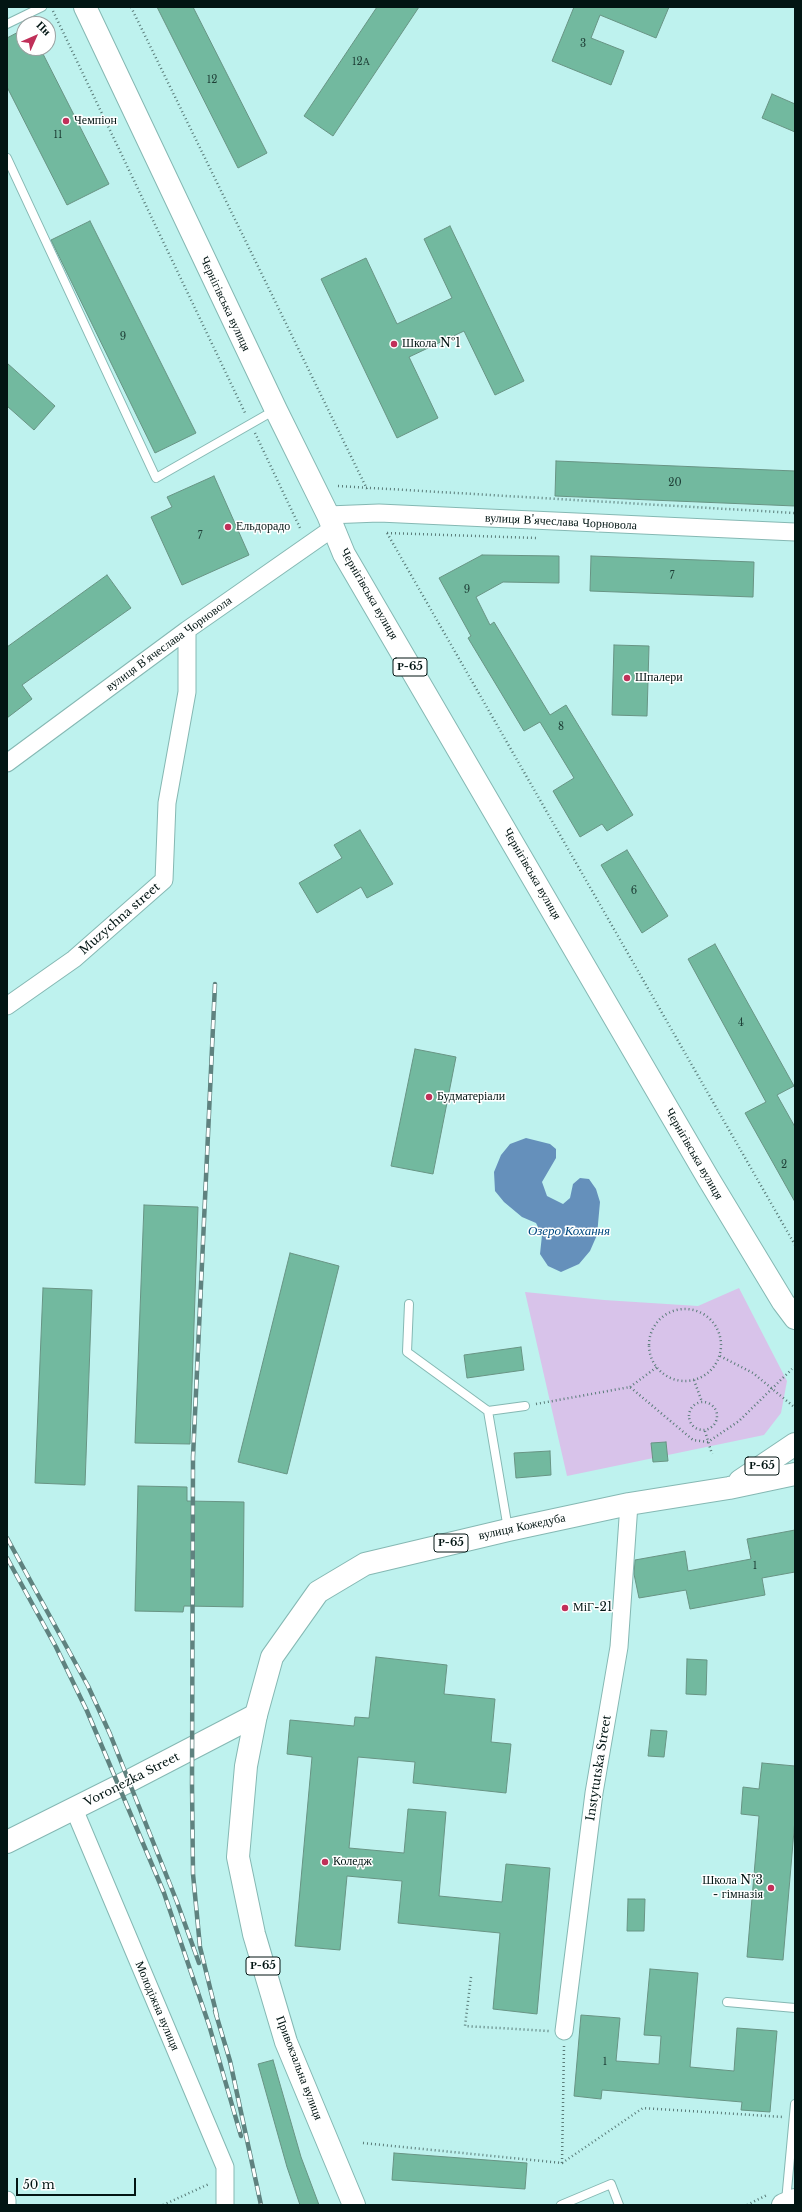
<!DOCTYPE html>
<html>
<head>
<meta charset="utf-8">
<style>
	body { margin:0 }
	#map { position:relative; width:802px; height:2212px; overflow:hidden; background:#bef2ee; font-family:"Libre Baskerville",serif }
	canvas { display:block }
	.frame { position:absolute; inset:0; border:8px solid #021513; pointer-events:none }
	.north { position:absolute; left:16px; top:16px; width:40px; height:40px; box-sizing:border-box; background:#fff; border:1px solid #9aa1a1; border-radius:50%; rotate:45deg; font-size:11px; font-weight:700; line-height:16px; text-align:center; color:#021513 }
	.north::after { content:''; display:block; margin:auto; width:14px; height:18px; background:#c03059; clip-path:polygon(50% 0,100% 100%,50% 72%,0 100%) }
	.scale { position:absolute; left:16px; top:2178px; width:120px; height:18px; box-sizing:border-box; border:2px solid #021513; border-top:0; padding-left:5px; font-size:12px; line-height:14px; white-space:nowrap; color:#021513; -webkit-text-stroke:3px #fff; paint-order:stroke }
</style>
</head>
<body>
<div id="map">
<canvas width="802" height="2212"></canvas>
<div class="frame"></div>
<div class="north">Пн</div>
<div class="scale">50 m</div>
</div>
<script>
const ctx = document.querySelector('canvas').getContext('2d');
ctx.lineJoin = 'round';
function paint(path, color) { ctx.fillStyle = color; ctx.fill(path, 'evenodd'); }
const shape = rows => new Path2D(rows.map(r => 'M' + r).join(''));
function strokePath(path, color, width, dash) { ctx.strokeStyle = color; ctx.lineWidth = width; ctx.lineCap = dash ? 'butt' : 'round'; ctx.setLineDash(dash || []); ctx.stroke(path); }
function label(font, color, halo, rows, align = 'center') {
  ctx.font = font + ' "Libre Baskerville",serif'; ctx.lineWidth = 3; ctx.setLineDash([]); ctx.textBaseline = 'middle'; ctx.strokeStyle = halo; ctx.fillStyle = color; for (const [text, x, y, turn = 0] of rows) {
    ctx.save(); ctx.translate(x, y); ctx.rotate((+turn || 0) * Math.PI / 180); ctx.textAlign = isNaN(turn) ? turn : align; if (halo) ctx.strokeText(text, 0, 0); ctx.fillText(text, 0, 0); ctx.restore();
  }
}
paint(shape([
	[739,1288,787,1381,781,1413,764,1435,567,1476,525,1292,604,1300,698,1306]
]), '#d8c3ea');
paint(shape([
	[526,1138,550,1144,556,1149,556,1158,542,1182,547,1196,563,1204,570,1198,573,1184,580,1178,589,1179,596,1189,600,1202,597,1235,590,1251,579,1264,561,1272,548,1266,540,1254,542,1235,536,1223,522,1217,504,1202,495,1191,494,1172,501,1155,510,1144]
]), '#6590bb');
const building = shape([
	[157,7,193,7,267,153,238,168,157,7],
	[377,7,419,7,333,136,304,116,377,7],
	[574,7,669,7,656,38,600,15,591,38,624,51,611,85,552,61,574,7],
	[24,29,24,48,40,48,109,184,67,205,7,87,7,38,24,29],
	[772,94,795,104,795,132,762,118,772,94],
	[90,221,196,433,155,453,51,240,90,221],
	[450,226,524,381,495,395,464,331,409,357,438,418,397,438,321,279,366,258,397,324,452,298,424,239,450,226],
	[7,363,55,406,34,430,7,406,7,363],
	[556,461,795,471,795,506,555,496,556,461],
	[214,476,249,555,182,585,151,517,172,507,167,497,214,476],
	[482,555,559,556,559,583,503,582,476,597,490,625,494,622,550,715,566,705,633,815,607,831,602,824,580,837,553,791,574,778,540,722,524,731,468,638,471,636,439,578,482,555],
	[591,556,754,562,753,597,590,591,591,556],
	[107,575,131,608,22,685,32,699,7,718,7,647,107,575],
	[614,645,649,646,647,716,612,715,614,645],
	[360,830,393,884,367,898,361,887,317,913,299,883,342,858,334,845,360,830],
	[627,850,668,916,642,933,601,865,627,850],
	[715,944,794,1086,777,1095,795,1127,795,1202,745,1113,766,1102,688,959,715,944],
	[415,1049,456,1057,433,1174,391,1166,415,1049],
	[144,1205,198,1207,190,1444,135,1443,144,1205],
	[290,1253,339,1266,287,1474,238,1462,290,1253],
	[43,1288,92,1290,85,1485,35,1483,43,1288],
	[521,1347,524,1370,467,1378,464,1355,521,1347],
	[666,1442,668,1461,653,1462,651,1443,666,1442],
	[550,1451,551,1475,516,1478,514,1453,550,1451],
	[138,1486,187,1487,187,1501,244,1502,243,1607,184,1606,183,1612,135,1611,138,1486],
	[795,1530,795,1572,762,1578,765,1595,690,1609,686,1590,639,1598,634,1574,635,1560,685,1551,688,1571,751,1559,747,1539,795,1530],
	[376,1657,447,1665,444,1694,495,1699,491,1742,511,1744,506,1793,413,1783,415,1762,358,1757,349,1848,404,1853,408,1809,446,1812,439,1896,502,1902,506,1864,550,1868,537,2014,493,2009,500,1933,398,1923,402,1881,347,1876,340,1950,295,1946,312,1757,287,1754,290,1720,354,1726,355,1717,369,1718,376,1657],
	[687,1659,707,1660,706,1695,686,1694,687,1659],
	[651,1730,667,1731,664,1757,648,1756,651,1730],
	[762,1763,795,1766,795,1819,783,1960,747,1957,759,1816,741,1814,743,1787,759,1789,762,1763],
	[628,1899,645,1899,644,1931,627,1931,628,1899],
	[650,1969,698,1973,690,2067,734,2071,737,2028,777,2031,770,2112,741,2110,742,2102,602,2090,601,2099,574,2096,581,2015,620,2018,616,2061,659,2064,661,2036,644,2035,650,1969],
	[273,2060,301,2157,319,2205,300,2205,287,2167,258,2064,273,2060],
	[394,2153,527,2163,525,2189,392,2180,394,2153]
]);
paint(building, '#72b99f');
strokePath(building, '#689484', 1);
const lane = shape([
	[7,24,42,7],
	[7,158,156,478,275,410],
	[409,1304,407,1352,488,1411],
	[508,1529,488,1411,525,1406],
	[727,2002,795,2008],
	[786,2201,795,2104],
	[561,2205,611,2184,619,2205]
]);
const street = shape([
	[328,515,379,513,795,532],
	[7,763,187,630,333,528],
	[7,1006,74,959,164,880,167,803,187,692,187,630],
	[74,1809,225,2167,225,2205],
	[564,2031,594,1793,619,1647,629,1504],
	[7,2200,7,2205]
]);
const secondary = shape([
	[7,1842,129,1781,256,1715],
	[783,2205,795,2200]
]);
const primary = shape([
	[85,7,276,410,328,515,344,554,708,1178,783,1302,795,1318],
	[740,1481,795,1444],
	[354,2205,286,2042,254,1934,238,1857,246,1766,256,1715,272,1657,318,1592,365,1564,508,1530,629,1504,729,1488,795,1474]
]);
strokePath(lane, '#85b8b3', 10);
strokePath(street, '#85b8b3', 19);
strokePath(secondary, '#85b8b3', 24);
strokePath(primary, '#85b8b3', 24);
strokePath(shape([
	[131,7,367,489],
	[53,11,246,415],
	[255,433,301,530],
	[338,486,795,513],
	[387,533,795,1245],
	[387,533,536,538],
	'649 1345a36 36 0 1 1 72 0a36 36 0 1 1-72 0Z',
	[720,1356,753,1373,793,1406],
	[694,1380,702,1402],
	[630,1387,657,1367],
	'689 1416a14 14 0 1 1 28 0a14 14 0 1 1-28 0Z',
	[536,1404,630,1387,693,1440,708,1442,739,1421,792,1369],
	[705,1431,712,1454],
	[471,1977,465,2026,549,2031],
	[363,2143,562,2163,643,2108,783,2117],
	[562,2163,564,2046],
	[163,2205,209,2184],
	[747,2205,767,2195]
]), '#597b78', 2.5, [1, 3]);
strokePath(lane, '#fff', 8);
strokePath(street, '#fff', 17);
strokePath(secondary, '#fff', 22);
strokePath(primary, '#fff', 22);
const rail = shape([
	[215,984,193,1457,192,1784,193,1874,200,1947,217,2016],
	[7,1538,88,1686,110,1734,177,1902,199,1963],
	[7,1558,56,1647,87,1711,164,1893,209,2025,241,2136],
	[215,2011,230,2061,261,2205]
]);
strokePath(rail, '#5f827f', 4.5);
strokePath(rail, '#fff', 3, [9]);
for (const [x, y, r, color] of [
	[66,121,4,"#c03059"],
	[394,344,4,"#c03059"],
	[228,527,4,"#c03059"],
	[627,678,4,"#c03059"],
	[429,1097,4,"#c03059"],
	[565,1608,4,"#c03059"],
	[325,1862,4,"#c03059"],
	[771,1888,4,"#c03059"]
]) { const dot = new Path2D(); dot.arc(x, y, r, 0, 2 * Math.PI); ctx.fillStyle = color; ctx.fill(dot); strokePath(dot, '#fff', 1.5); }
label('10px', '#1e3e36', null, [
	["3",583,44],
	["12А",361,62],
	["12",212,80],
	["11",58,135],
	["9",123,337],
	["20",675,483],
	["7",200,536],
	["7",672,576],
	["9",467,590],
	["8",561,727],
	["6",634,891],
	["4",741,1023],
	["2",784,1165],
	["1",755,1566],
	["1",605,2062]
]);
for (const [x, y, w] of [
	[410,667,34],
	[762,1466,34],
	[451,1543,34],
	[263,1966,34]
]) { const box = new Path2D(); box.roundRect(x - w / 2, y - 9, w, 18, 3); ctx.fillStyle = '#fff'; ctx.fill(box); strokePath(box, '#021513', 1); }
label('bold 11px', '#021513', null, [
	["Р-65",410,667],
	["Р-65",762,1466],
	["Р-65",451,1543],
	["Р-65",263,1966]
]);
label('12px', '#021513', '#fff', [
	["Чемпіон",74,121],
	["Школа №1",402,344],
	["Ельдорадо",236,527],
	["Шпалери",635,678],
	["Будматеріали",437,1097],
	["МіГ-21",573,1608],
	["Коледж",333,1862],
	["Школа №3",763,1881,"right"],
	["- гімназія",763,1895,"right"]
], 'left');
label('12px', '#021513', '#fff', [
	["Чернігівська вулиця",225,304,65],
	["вулиця В'ячеслава Чорновола",561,522,3],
	["Чернігівська вулиця",369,594,60],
	["вулиця В'ячеслава Чорновола",169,644,-36],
	["Чернігівська вулиця",532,874,60],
	["Muzychna street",120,919,-41],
	["Чернігівська вулиця",694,1154,60],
	["вулиця Кожедуба",522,1527,-12],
	["Instytutska Street",599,1768,-81],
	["Voronezka Street",132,1780,-27],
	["Молодіжна вулиця",157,2006,67],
	["Привокзальна вулиця",299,2068,69]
]);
label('italic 13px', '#014a81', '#fff', [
	["Озеро Кохання",569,1231]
]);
</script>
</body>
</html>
